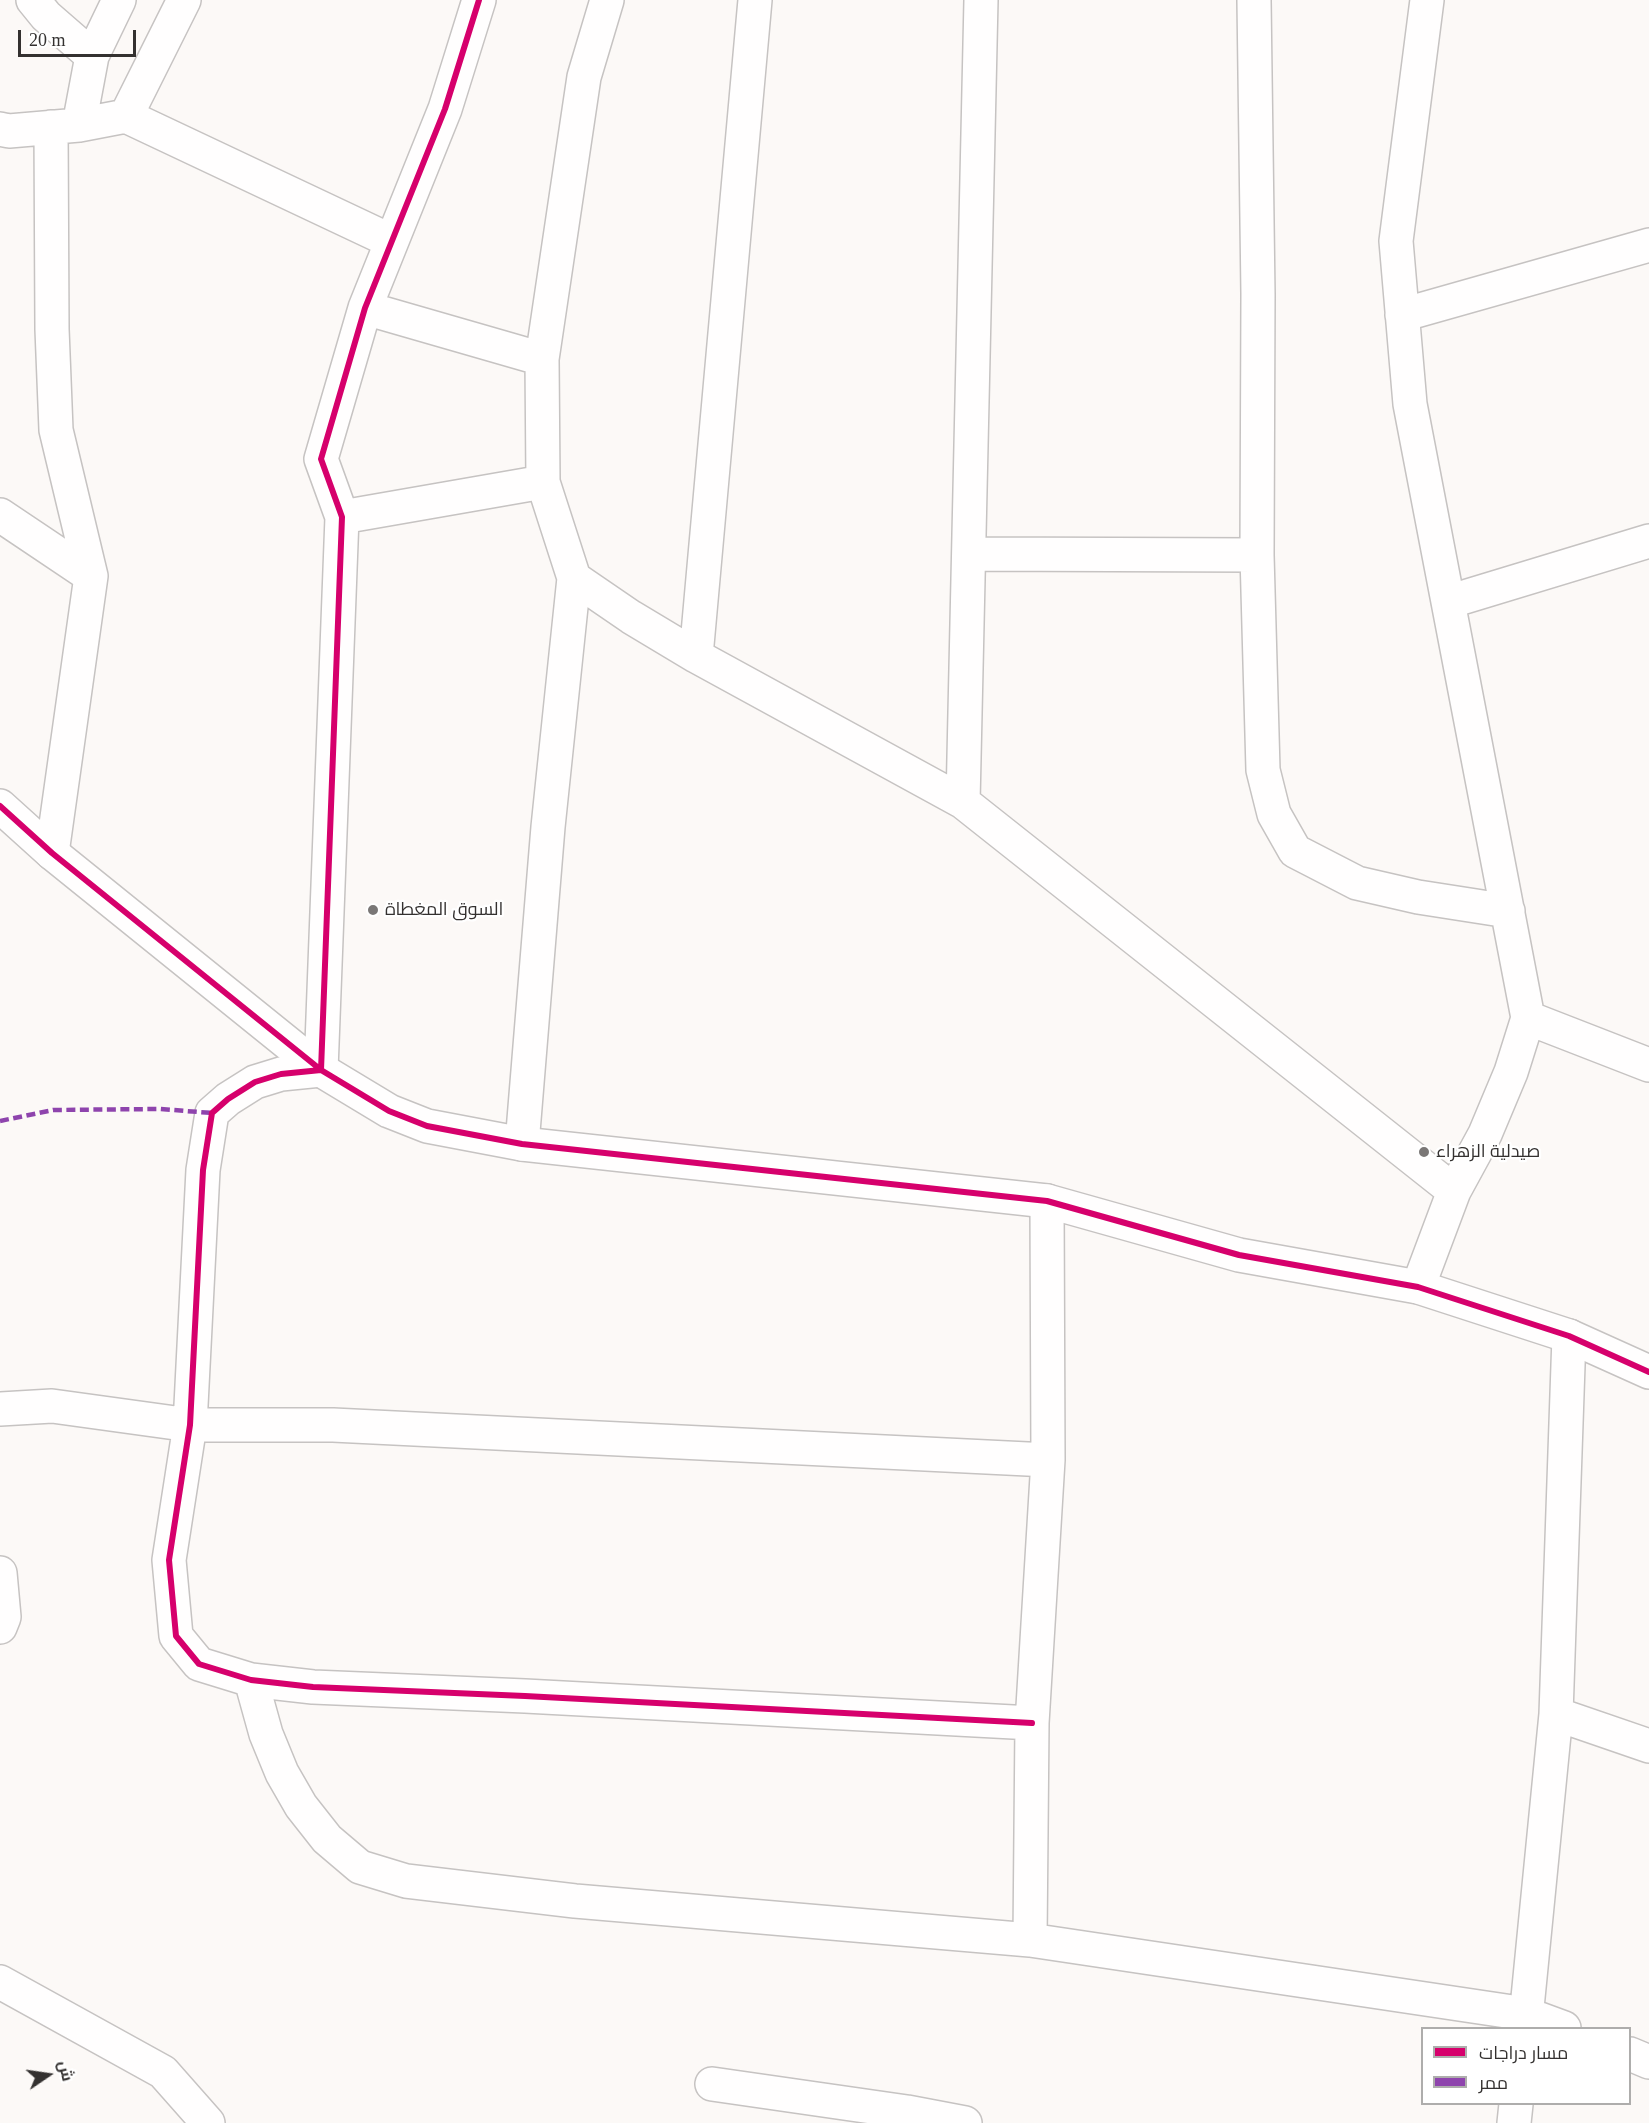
<!DOCTYPE html>
<html>
<head>
<meta charset="utf-8">
<style>
	body { margin:0 }
	#map { position:relative; width:1649px; height:2123px; overflow:hidden; background:#fcf9f7; font-family:"Times New Roman",Cairo,serif }
	canvas { display:block }
	.legend { position:absolute; left:1421px; top:2027px; width:210px; height:78px; box-sizing:border-box; background:#fff; border:2px solid #aeadac; margin:0; padding:8px 10px; list-style:none; font-size:18px; color:#343130 }
	.legend li { display:flex; align-items:center; gap:12px; height:30px }
	.legend b { width:30px; border:2px solid #aeadac }
	.north { position:absolute; left:18px; top:2045px; width:60px; height:60px; -webkit-text-stroke:4px #fff; paint-order:stroke; rotate:77deg; font-size:16px; font-weight:700; line-height:24px; text-align:center; color:#343130 }
	.north::after { content:''; display:block; margin:auto; width:21px; height:27px; background:#343130; clip-path:polygon(50% 0,100% 100%,50% 72%,0 100%) }
	.scale { position:absolute; left:18px; top:30px; width:118px; height:27px; box-sizing:border-box; border:3px solid #343130; border-top:0; padding-left:8px; font-size:18px; line-height:21px; white-space:nowrap; color:#343130; -webkit-text-stroke:4px #fff; paint-order:stroke }
</style>
</head>
<body>
<div id="map">
<canvas width="1649" height="2123"></canvas>
<ul class="legend">
<li><b style="height:8px;background:#d6006c"></b>مسار دراجات</li>
<li><b style="height:8px;background:#8e44ad"></b>ممر</li>
</ul>
<div class="north">ش</div>
<div class="scale">20 m</div>
</div>
<script>
const ctx = document.querySelector('canvas').getContext('2d');
ctx.lineJoin = 'round';
const shape = rows => new Path2D(rows.map(r => 'M' + r).join(''));
function strokePath(path, color, width, dash) { ctx.strokeStyle = color; ctx.lineWidth = width; ctx.lineCap = dash ? 'butt' : 'round'; ctx.setLineDash(dash || []); ctx.stroke(path); }
function label(font, color, halo, rows, align = 'center') {
  ctx.font = font + ' "Times New Roman",Cairo,serif'; ctx.lineWidth = 4.5; ctx.setLineDash([]); ctx.textBaseline = 'middle'; ctx.strokeStyle = halo; ctx.fillStyle = color; for (const [text, x, y, turn = 0] of rows) {
    ctx.save(); ctx.translate(x, y); ctx.rotate((+turn || 0) * Math.PI / 180); ctx.textAlign = isNaN(turn) ? turn : align; if (halo) ctx.strokeText(text, 0, 0); ctx.fillText(text, 0, 0); ctx.restore();
  }
}
const street = shape([
	[33,0,46,16,92,56],
	[479,0,445,109,365,308,321,459,342,517,321,1070,281,1074,255,1082,228,1099,212,1113,203,1170,190,1425,169,1560,176,1636,199,1664,251,1680,313,1687,525,1696,1032,1723],
	[1254,0,1258,294,1257,555,1263,770,1274,814,1295,851,1357,883,1418,897,1508,911],
	[1427,0,1396,241,1410,404,1528,1018,1511,1072,1485,1134,1454,1191],
	[126,116,184,0],
	[79,125,92,56,119,0],
	[51,127,52,329,56,430,91,576,52,853],
	[0,129,9,131,79,125,126,116,391,241],
	[365,308,542,359],
	[1402,315,1649,245],
	[0,515,91,576],
	[342,517,543,482],
	[969,554,1257,555],
	[574,578,631,617,696,656,963,802,1454,1191,1418,1287],
	[1448,602,1649,541],
	[696,656,755,0],
	[963,802,981,0],
	[1528,1018,1649,1065],
	[522,1144,548,827,574,578,543,482,542,359,584,77,607,0],
	[0,1409,52,1406,190,1425,333,1425,1048,1460],
	[0,1573,4,1617,0,1627],
	[251,1680,266,1734,282,1773,301,1806,327,1839,360,1867,406,1881,575,1901,1030,1940,1526,2014,1564,2028],
	[1556,1714,1649,1746],
	[1030,1940,1032,1723,1048,1460,1047,1201],
	[0,1982,163,2072,208,2123],
	[1525,2028,1556,1714,1569,1336],
	[1630,2054,1649,2062],
	[712,2084,907,2112,965,2123],
	[1514,2123,1516,2104]
]);
const secondary = shape([
	[0,806,52,853,321,1070,389,1111,427,1126,522,1144,1047,1201,1239,1255,1418,1287,1569,1336,1649,1372]
]);
strokePath(street, '#c6c3c2', 36);
strokePath(secondary, '#c6c3c2', 36);
strokePath(street, '#fffefe', 33);
strokePath(secondary, '#fffefe', 33);
strokePath(shape([
	[0,1121,53,1110,160,1109,212,1113]
]), '#8e44ad', 4.5, [9, 4.5]);
strokePath(shape([
	[479,0,445,109,365,308,321,459,342,517,321,1070,281,1074,255,1082,228,1099,212,1113,203,1170,190,1425,169,1560,176,1636,199,1664,251,1680,313,1687,525,1696,1032,1723],
	[0,806,52,853,321,1070,389,1111,427,1126,522,1144,1047,1201,1239,1255,1418,1287,1569,1336,1649,1372]
]), '#d6006c', 6);
for (const [x, y, r, color] of [
	[373,910,6,"#7a7776"],
	[1424,1152,6,"#7a7776"]
]) { const dot = new Path2D(); dot.arc(x, y, r, 0, 2 * Math.PI); ctx.fillStyle = color; ctx.fill(dot); strokePath(dot, '#fff', 2); }
label('18px', '#343130', '#fff', [
	["السوق المغطاة",385,910],
	["صيدلية الزهراء",1436,1152]
], 'left');
</script>
</body>
</html>
